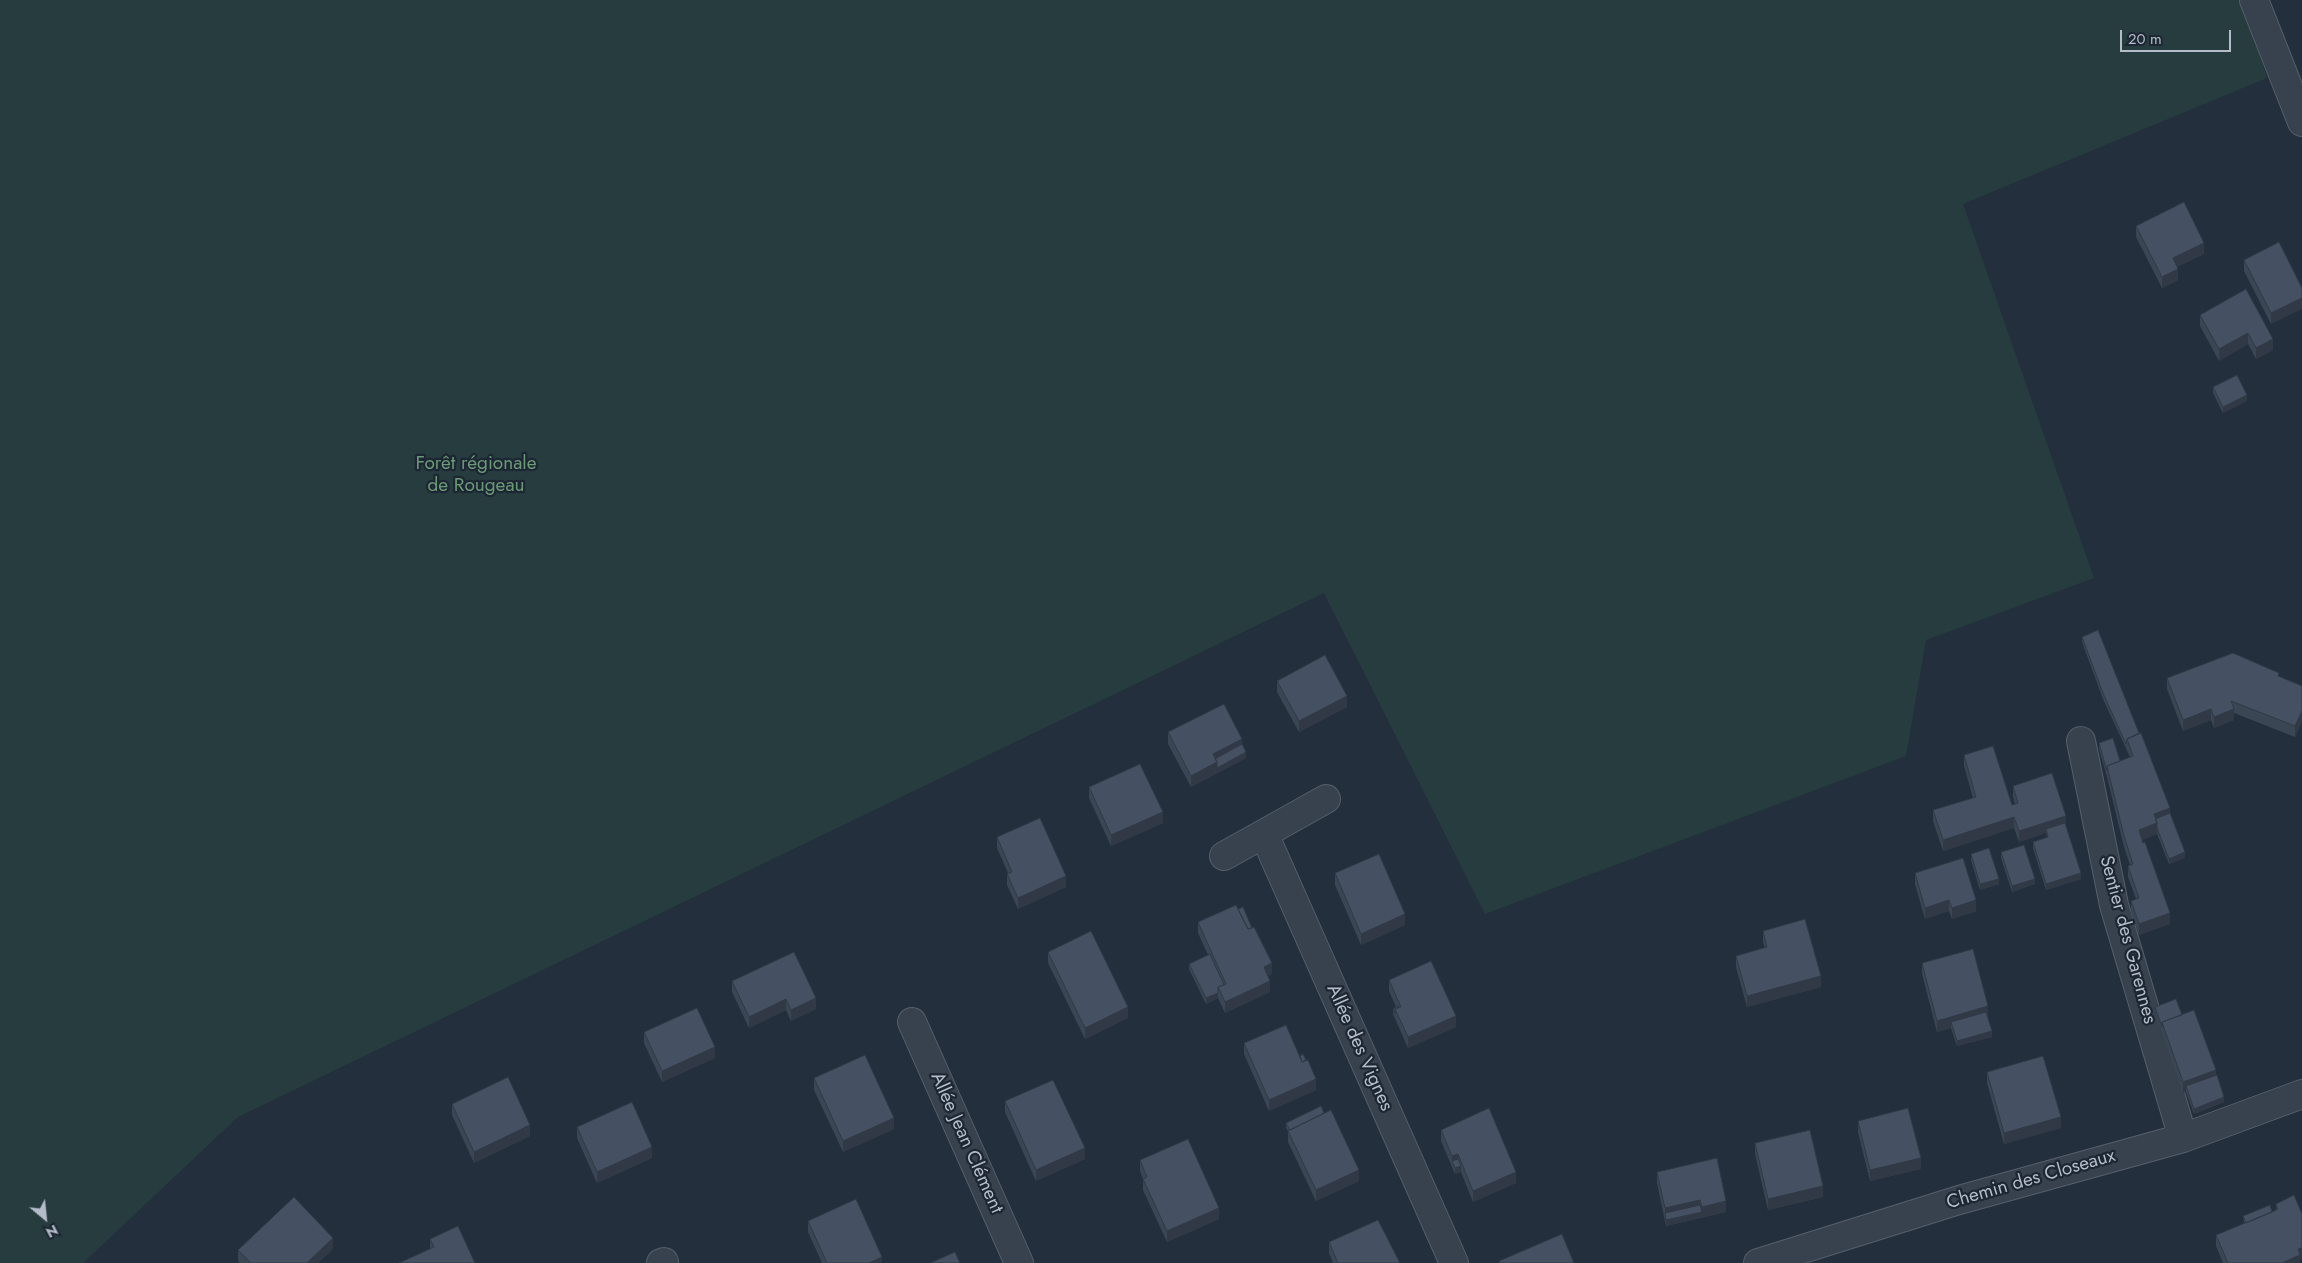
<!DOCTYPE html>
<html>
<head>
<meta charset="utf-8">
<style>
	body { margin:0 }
	#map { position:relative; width:2302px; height:1263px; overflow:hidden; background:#242f3e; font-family:Jost,sans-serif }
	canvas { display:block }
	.north { position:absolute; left:20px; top:1193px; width:50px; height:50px; -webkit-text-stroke:4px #1d2633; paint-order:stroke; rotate:152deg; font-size:14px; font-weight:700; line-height:20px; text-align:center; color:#b4bcc9 }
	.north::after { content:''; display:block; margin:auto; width:18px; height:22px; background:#b4bcc9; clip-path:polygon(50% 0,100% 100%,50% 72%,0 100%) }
	.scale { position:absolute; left:2120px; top:30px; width:111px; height:22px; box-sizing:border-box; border:2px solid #b4bcc9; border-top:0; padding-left:6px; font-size:15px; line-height:18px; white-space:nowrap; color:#b4bcc9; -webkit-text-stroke:4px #1d2633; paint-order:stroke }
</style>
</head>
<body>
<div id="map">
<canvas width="2302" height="1263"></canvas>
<div class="north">N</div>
<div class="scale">20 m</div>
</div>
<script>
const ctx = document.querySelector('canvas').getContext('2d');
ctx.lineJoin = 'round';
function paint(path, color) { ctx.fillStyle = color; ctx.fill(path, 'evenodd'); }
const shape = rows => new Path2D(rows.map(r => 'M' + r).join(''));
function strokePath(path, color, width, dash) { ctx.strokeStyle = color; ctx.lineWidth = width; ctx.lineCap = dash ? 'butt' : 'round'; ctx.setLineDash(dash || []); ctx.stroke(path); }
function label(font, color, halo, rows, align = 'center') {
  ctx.font = font + ' Jost,sans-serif'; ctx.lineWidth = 4.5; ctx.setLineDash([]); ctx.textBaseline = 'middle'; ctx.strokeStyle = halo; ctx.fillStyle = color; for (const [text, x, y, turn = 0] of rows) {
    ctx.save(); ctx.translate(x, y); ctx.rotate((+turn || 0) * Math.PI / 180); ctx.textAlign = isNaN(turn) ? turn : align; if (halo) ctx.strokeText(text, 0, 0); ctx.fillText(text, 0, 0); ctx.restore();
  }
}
paint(shape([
	[0,0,2244,0,2267,78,1963,204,2094,578,1926,640,1906,756,1485,914,1324,593,238,1117,83,1263,0,1263]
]), '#263c3f');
const minor = shape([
	[2254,0,2302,122],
	[2081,741,2114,905,2183,1138],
	[1264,834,1454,1263],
	[1224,856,1326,799],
	[912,1022,1019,1263],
	[661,1263,664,1262],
	[1758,1263,1959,1200,2183,1138,2302,1094]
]);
strokePath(minor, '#565f6c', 30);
strokePath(minor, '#38414e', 28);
paint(shape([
	[2136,226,2204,254,2177,267,2178,280,2162,288,2136,237],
	[2244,260,2302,288,2271,324,2244,271],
	[2246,289,2273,350,2256,359,2248,344,2219,361,2200,326,2200,315],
	[2213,387,2247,401,2223,413,2213,393],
	[2082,637,2170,813,2185,858,2169,864,2157,834,2142,840,2170,924,2139,935,2131,912,2131,901,2136,899,2128,877,2128,866,2130,865,2124,847,2107,777,2099,749,2099,743,2120,761,2130,757,2103,699,2082,642],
	[2279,676,2302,686,2302,722,2295,737,2234,713,2234,720,2214,728,2211,720,2183,731,2167,689,2167,678],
	[1277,681,1347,707,1299,732,1277,692],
	[1168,732,1242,744,1246,758,1191,787,1168,744],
	[1964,755,2012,805,2015,804,2013,797,2013,786,2066,827,2081,879,2046,890,2033,848,2033,842,2047,837,2046,833,2019,842,2014,828,1943,851,1933,821,1933,810,1973,798,1964,766],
	[1089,787,1163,823,1111,846,1089,798],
	[997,837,1066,887,1018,909,1007,885,1007,874,1008,873,997,848],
	[2001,852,2035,884,2012,892,2001,858],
	[1971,854,1999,884,1980,890,1971,860],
	[1335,873,1405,925,1361,945,1335,885],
	[1915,873,1976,911,1952,919,1949,911,1925,919,1915,884],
	[1198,922,1272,974,1268,976,1270,992,1225,1013,1218,998,1206,1004,1189,969,1189,964,1208,955,1198,933],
	[1763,931,1821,987,1747,1007,1736,967,1736,956,1765,948,1763,942],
	[1048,952,1128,1018,1085,1039,1048,963],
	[1922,963,1988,1017,1992,1037,1957,1046,1951,1028,1937,1032,1922,974],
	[1389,980,1456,1027,1408,1048,1393,1014,1393,1009,1396,1007,1389,991],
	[732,981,816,1009,791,1021,786,1010,749,1028,732,992],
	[2155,1007,2182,1015,2216,1075,2224,1102,2194,1114,2186,1092,2183,1093,2155,1012],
	[644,1032,715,1058,662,1082,644,1043],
	[1244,1043,1300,1056,1306,1060,1316,1090,1269,1111,1244,1054],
	[1987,1072,2061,1128,2004,1144,1987,1083],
	[814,1078,894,1129,843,1152,814,1090],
	[1005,1101,1085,1159,1036,1181,1005,1112],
	[452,1104,530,1136,474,1163,452,1115],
	[1324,1113,1359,1181,1316,1201,1288,1142,1288,1131,1286,1128,1286,1123],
	[1858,1121,1921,1169,1870,1181,1858,1132],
	[577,1127,652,1158,597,1183,577,1138],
	[1441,1130,1516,1183,1473,1202,1461,1172,1455,1174,1441,1141],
	[1755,1143,1823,1197,1768,1210,1755,1154],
	[1140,1160,1219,1219,1167,1242,1143,1190,1143,1179,1140,1171],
	[1657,1172,1726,1212,1666,1226,1657,1183],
	[2276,1204,2302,1214,2302,1259,2300,1259,2300,1263,2223,1263,2216,1246,2216,1235,2244,1224,2243,1216,2272,1212,2276,1211],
	[808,1221,882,1263,822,1263,808,1232],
	[430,1239,475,1263,430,1249],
	[1329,1242,1400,1263,1333,1263,1329,1253],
	[333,1249,318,1263,240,1263,238,1261,238,1250]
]), '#3b4654');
paint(shape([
	[2204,243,2204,254,2173,269,2173,258],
	[2178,269,2178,280,2162,288,2162,277],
	[2302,298,2302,309,2271,324,2271,313],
	[2248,333,2248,344,2219,361,2219,349],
	[2273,339,2273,350,2256,359,2256,348],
	[2247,395,2247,401,2223,413,2223,407],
	[1347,696,1347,707,1299,732,1299,721],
	[2211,709,2211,720,2183,731,2183,720],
	[2234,709,2234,720,2214,728,2214,717],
	[2302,711,2302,722,2295,737,2295,726],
	[1242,739,1242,750,1217,763,1217,773,1191,787,1191,776,1213,754],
	[1246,752,1246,758,1217,773,1217,768],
	[2170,808,2170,819,2157,824,2157,834,2139,841,2139,830,2154,814],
	[1163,812,1163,823,1111,846,1111,835],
	[2066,816,2066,827,2046,829,2046,833,2019,842,2019,831],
	[2014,817,2014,828,1943,851,1943,840],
	[2185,852,2185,858,2169,864,2169,859],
	[2081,873,2081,879,2046,890,2046,884],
	[1066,876,1066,887,1018,909,1018,898],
	[1999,879,1999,884,1980,890,1980,884],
	[2035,879,2035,884,2012,892,2012,886],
	[1949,900,1949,911,1925,919,1925,908],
	[1976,900,1976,911,1952,919,1952,908],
	[2170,913,2170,924,2139,935,2139,924],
	[1405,914,1405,925,1361,945,1361,934],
	[1272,963,1272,974,1264,978,1264,967],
	[1821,976,1821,987,1747,1007,1747,996],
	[1270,981,1270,992,1225,1013,1225,1002],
	[1218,993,1218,998,1206,1004,1206,998],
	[816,998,816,1009,791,1021,791,1010],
	[786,999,786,1010,749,1028,749,1017],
	[1988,1006,1988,1017,1953,1028,1951,1022,1951,1028,1937,1032,1937,1021],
	[1128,1007,1128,1018,1085,1039,1085,1028],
	[1456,1016,1456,1027,1408,1048,1408,1037],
	[1992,1031,1992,1037,1957,1046,1957,1041],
	[715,1047,715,1058,662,1082,662,1071],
	[2216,1070,2216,1081,2186,1086,2186,1092,2183,1093,2183,1082],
	[1316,1079,1316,1090,1269,1111,1269,1100],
	[2224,1097,2224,1102,2194,1114,2194,1109],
	[2061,1117,2061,1128,2004,1144,2004,1133],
	[894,1118,894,1129,843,1152,843,1141],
	[530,1125,530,1136,474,1163,474,1152],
	[652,1147,652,1158,597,1183,597,1172],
	[1085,1148,1085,1159,1036,1181,1036,1170],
	[1458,1154,1458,1165,1452,1161,1452,1156],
	[1921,1158,1921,1169,1870,1181,1870,1170],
	[1461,1166,1461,1172,1455,1174,1455,1168],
	[1359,1170,1359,1181,1316,1201,1316,1190],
	[1516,1172,1516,1183,1473,1202,1473,1191],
	[1823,1186,1823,1197,1768,1210,1768,1199],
	[1700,1200,1700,1211,1665,1213,1665,1219,1665,1208],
	[1726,1201,1726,1212,1666,1226,1666,1220,1702,1212,1702,1207],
	[1219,1208,1219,1219,1167,1242,1167,1231],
	[333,1238,333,1249,318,1263,307,1263],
	[2302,1248,2302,1259,2300,1259,2300,1263,2282,1263,2298,1249],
	[882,1257,882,1263,869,1263]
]), '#303945');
const building = shape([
	[2184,202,2204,243,2173,258,2178,269,2162,277,2136,226,2184,202],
	[2279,242,2302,288,2302,298,2271,313,2244,260,2279,242],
	[2246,289,2273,339,2256,348,2248,333,2219,349,2200,315,2246,289],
	[2237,375,2247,395,2223,407,2213,387,2237,375],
	[2098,630,2139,733,2127,739,2126,744,2103,693,2082,637,2098,630],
	[2233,653,2279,673,2278,676,2302,686,2302,711,2295,726,2231,701,2234,709,2214,717,2211,709,2183,720,2167,678,2233,653],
	[1325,655,1347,696,1299,721,1277,681,1325,655],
	[1224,704,1242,739,1213,754,1217,762,1191,776,1168,732,1224,704],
	[2141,733,2170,808,2154,814,2157,823,2139,830,2143,843,2145,842,2170,913,2139,924,2131,901,2139,898,2128,866,2133,864,2124,836,2107,766,2133,756,2127,739,2141,733],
	[2113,738,2120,761,2107,766,2107,771,2099,743,2113,738],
	[1242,744,1246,752,1217,768,1217,762,1215,759,1242,744],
	[1993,746,2012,805,2018,803,2013,786,2052,773,2066,816,2019,831,2014,817,1943,840,1933,810,1976,797,1964,755,1993,746],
	[1140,764,1163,812,1111,835,1089,787,1140,764],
	[2170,813,2185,852,2169,859,2157,828,2157,823,2155,819,2170,813],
	[1040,818,1066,876,1018,898,1007,874,1012,872,997,837,1040,818],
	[2065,823,2081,873,2046,884,2033,842,2048,837,2046,829,2065,823],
	[2024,845,2035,879,2012,886,2001,852,2024,845],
	[1989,848,1999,879,1980,884,1971,854,1989,848],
	[1379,854,1405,914,1361,934,1335,873,1379,854],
	[1963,858,1976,900,1952,908,1949,900,1925,908,1915,873,1963,858],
	[1236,905,1248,929,1254,927,1272,963,1264,967,1270,981,1225,1002,1218,987,1226,984,1198,922,1236,905],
	[1243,907,1252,928,1248,929,1238,909,1243,907],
	[1805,919,1821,976,1747,996,1736,956,1767,947,1763,931,1805,919],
	[1091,931,1128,1007,1085,1028,1048,952,1091,931],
	[1973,949,1988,1006,1937,1021,1922,963,1973,949],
	[794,952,816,998,791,1010,786,999,749,1017,732,981,794,952],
	[1210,954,1224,985,1218,987,1218,993,1206,998,1189,964,1210,954],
	[1431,961,1456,1016,1408,1037,1395,1009,1401,1007,1389,980,1431,961],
	[2176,999,2182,1015,2162,1022,2162,1027,2155,1007,2176,999],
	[1398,1006,1399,1007,1395,1009,1395,1014,1393,1009,1398,1006],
	[697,1008,715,1047,662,1071,644,1032,697,1008],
	[2194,1010,2216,1070,2183,1082,2162,1022,2194,1010],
	[1986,1012,1992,1031,1957,1041,1951,1022,1986,1012],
	[1286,1025,1302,1062,1308,1060,1316,1079,1269,1100,1244,1043,1286,1025],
	[1303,1054,1306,1060,1302,1062,1300,1056,1303,1054],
	[865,1055,894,1118,843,1141,814,1078,865,1055],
	[2043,1056,2061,1117,2004,1133,1987,1072,2043,1056],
	[2217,1075,2224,1097,2194,1109,2186,1086,2217,1075],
	[508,1077,530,1125,474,1152,452,1104,508,1077],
	[1053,1080,1085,1148,1036,1170,1005,1101,1053,1080],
	[632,1102,652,1147,597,1172,577,1127,632,1102],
	[1321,1106,1324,1113,1290,1130,1286,1123,1321,1106],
	[1489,1108,1516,1172,1473,1191,1458,1154,1452,1156,1441,1130,1489,1108],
	[1908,1108,1921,1158,1870,1170,1858,1121,1908,1108],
	[1331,1110,1359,1170,1316,1190,1288,1131,1331,1110],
	[1810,1130,1823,1186,1768,1199,1755,1143,1810,1130],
	[1188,1139,1219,1208,1167,1231,1143,1179,1147,1177,1140,1160,1188,1139],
	[1717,1158,1726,1201,1702,1207,1700,1200,1665,1208,1657,1172,1717,1158],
	[1458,1159,1461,1166,1455,1168,1452,1161,1458,1159],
	[2294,1195,2302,1214,2302,1248,2298,1249,2300,1255,2282,1263,2228,1263,2216,1235,2274,1211,2278,1209,2276,1204,2294,1195],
	[294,1197,333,1238,307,1263,251,1263,238,1250,294,1197],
	[856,1199,882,1257,869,1263,827,1263,808,1221,856,1199],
	[1700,1205,1702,1212,1666,1220,1665,1213,1700,1205],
	[2270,1205,2272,1212,2246,1223,2243,1216,2270,1205],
	[1378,1220,1400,1263,1338,1263,1329,1242,1378,1220],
	[458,1226,475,1263,399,1263,434,1247,430,1239,458,1226],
	[1562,1234,1574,1263,1500,1263,1499,1261,1562,1234],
	[955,1252,960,1263,930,1263,955,1252]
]);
paint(building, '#455162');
strokePath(building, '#303945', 1);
label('19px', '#6b9a76', '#1d2633', [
	["Forêt régionale",476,464],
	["de Rougeau",476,486]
]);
label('19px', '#b4bcc9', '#1d2633', [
	["Sentier des Garennes",2127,940,75],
	["Allée des Vignes",1359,1048,66],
	["Allée Jean Clément",966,1143,66],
	["Chemin des Closeaux",2031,1180,-16]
]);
</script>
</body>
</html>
